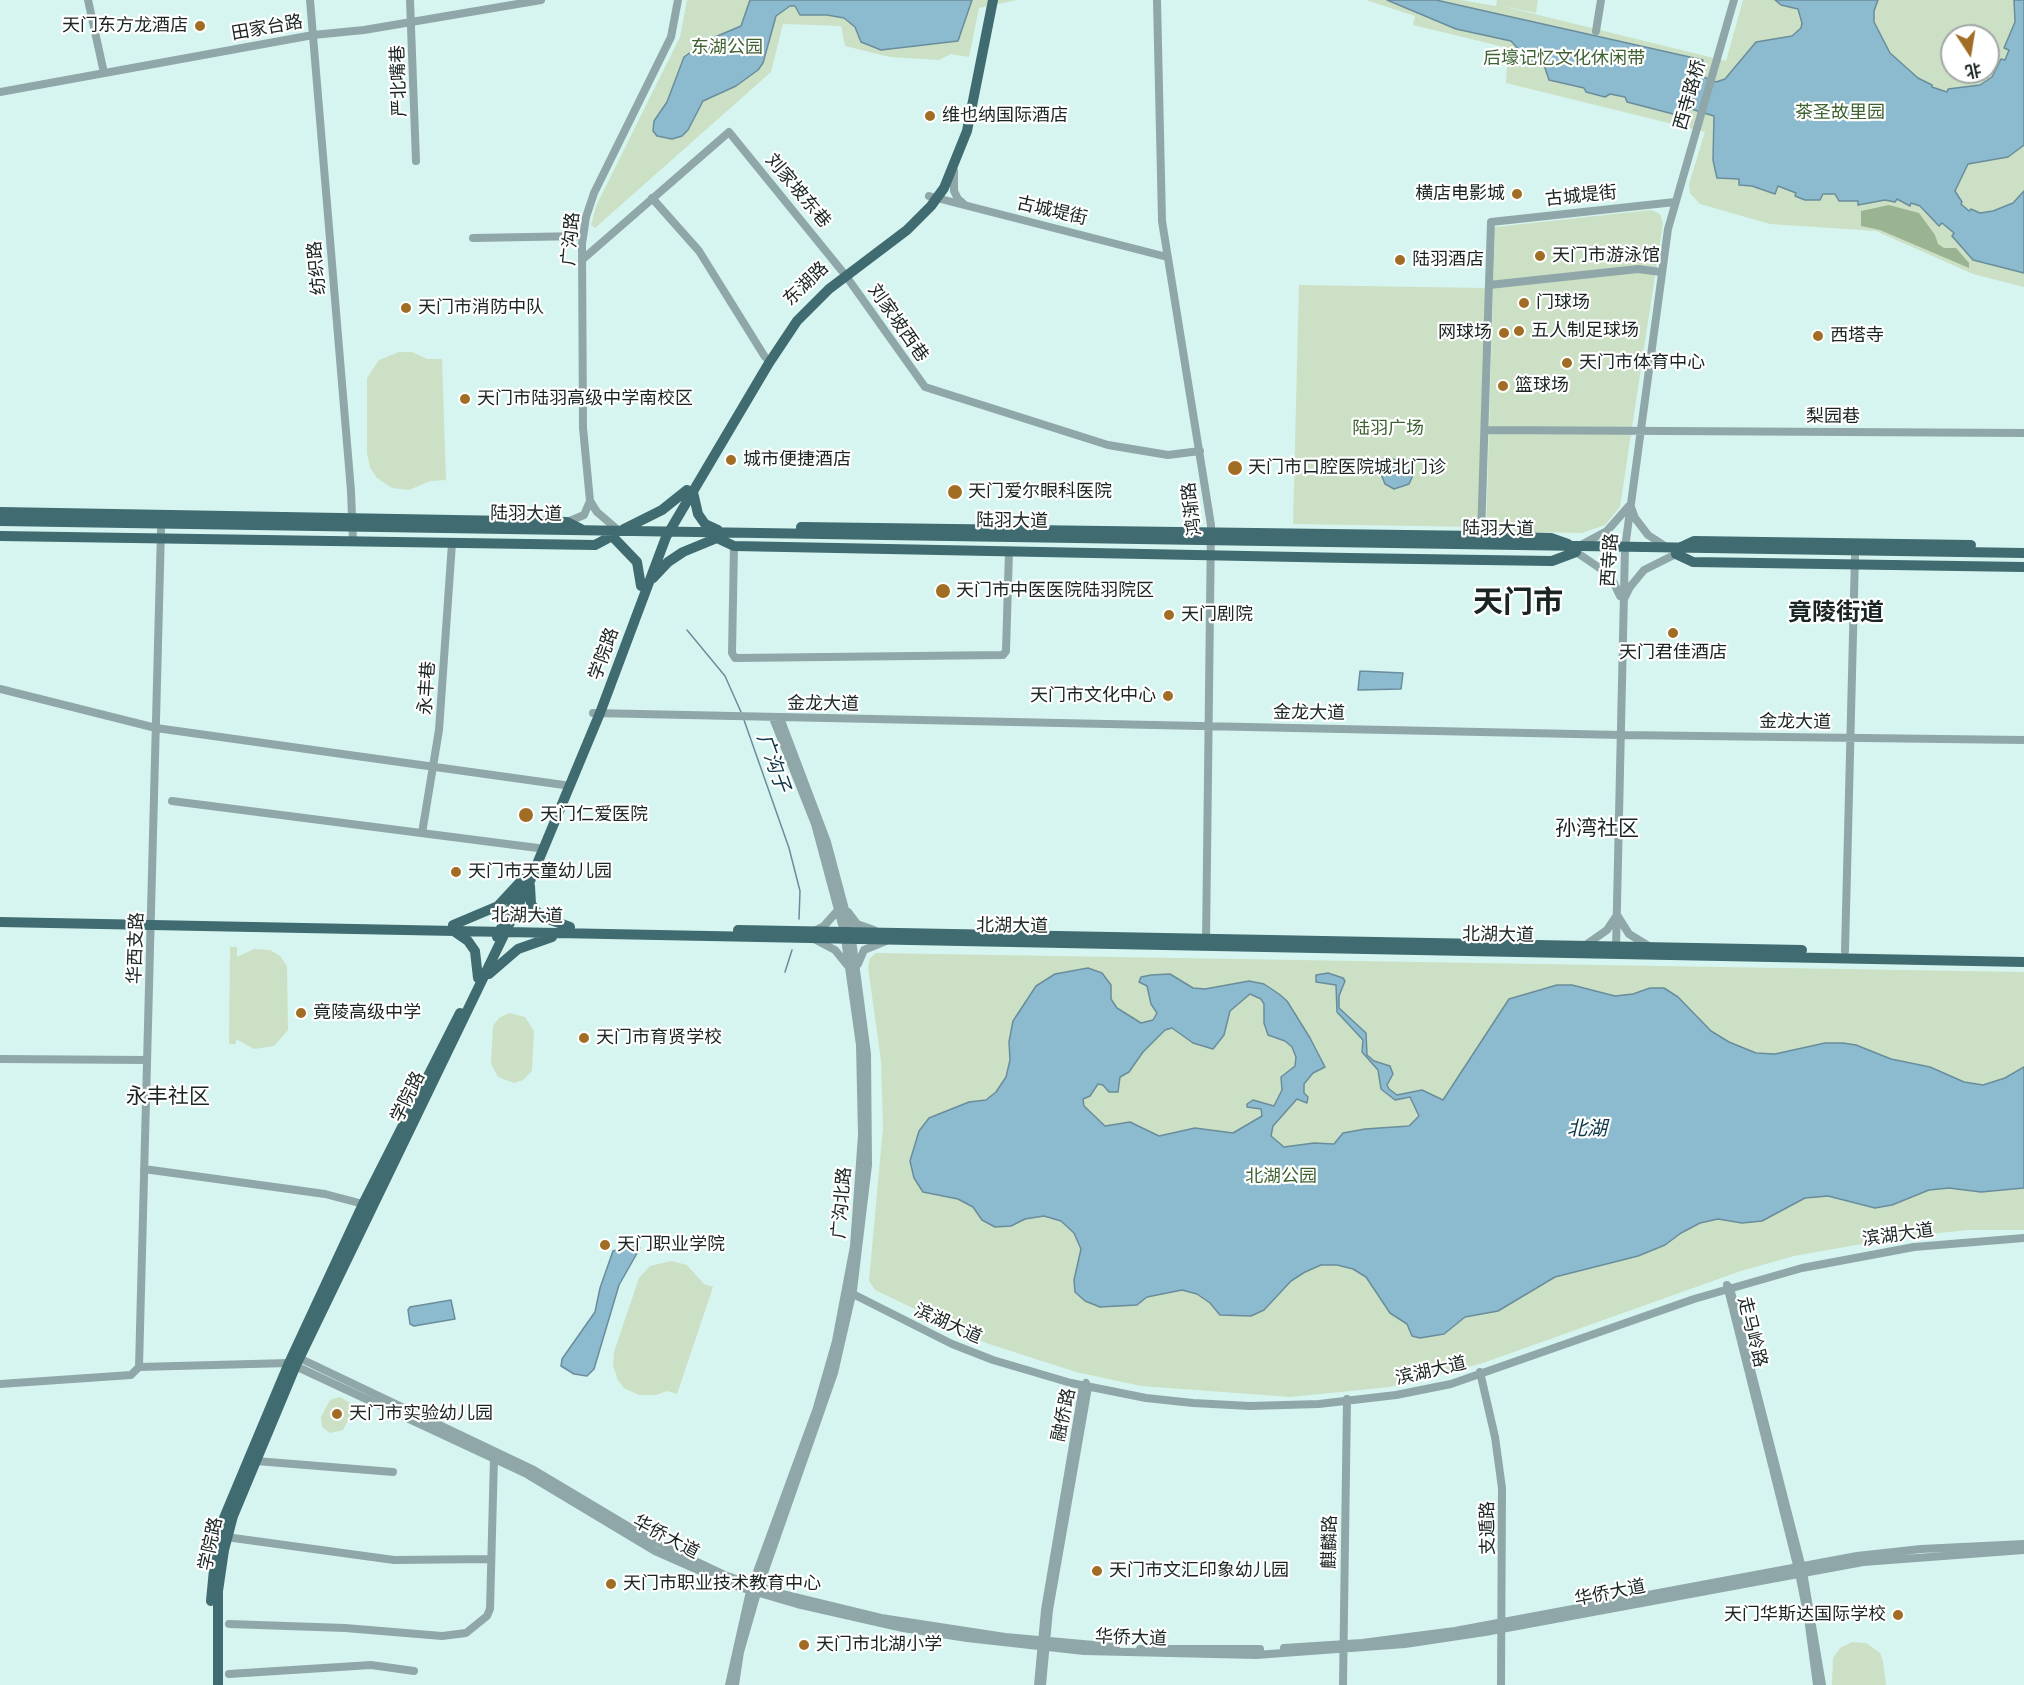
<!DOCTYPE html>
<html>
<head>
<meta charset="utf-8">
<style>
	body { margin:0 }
	#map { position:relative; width:2024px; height:1685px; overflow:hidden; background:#d7f5f0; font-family:Cabin,"Noto Sans SC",sans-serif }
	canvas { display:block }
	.north { position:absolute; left:1940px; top:24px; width:60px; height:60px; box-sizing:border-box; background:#fff; border:2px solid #a3a8a7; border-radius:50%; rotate:168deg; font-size:16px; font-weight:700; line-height:24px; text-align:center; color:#1a2523 }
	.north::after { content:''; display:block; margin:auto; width:21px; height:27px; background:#a16d25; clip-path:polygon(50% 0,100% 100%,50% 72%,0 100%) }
</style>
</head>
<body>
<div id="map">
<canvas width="2024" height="1685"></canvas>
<div class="north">北</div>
</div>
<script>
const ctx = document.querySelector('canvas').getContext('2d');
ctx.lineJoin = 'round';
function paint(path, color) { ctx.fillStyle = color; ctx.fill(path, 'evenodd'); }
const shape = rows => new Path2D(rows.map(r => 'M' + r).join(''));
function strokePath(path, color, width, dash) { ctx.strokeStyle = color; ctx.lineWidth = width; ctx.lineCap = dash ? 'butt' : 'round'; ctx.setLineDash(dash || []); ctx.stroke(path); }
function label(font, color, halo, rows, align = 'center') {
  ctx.font = font + ' Cabin,"Noto Sans SC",sans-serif'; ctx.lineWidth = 4.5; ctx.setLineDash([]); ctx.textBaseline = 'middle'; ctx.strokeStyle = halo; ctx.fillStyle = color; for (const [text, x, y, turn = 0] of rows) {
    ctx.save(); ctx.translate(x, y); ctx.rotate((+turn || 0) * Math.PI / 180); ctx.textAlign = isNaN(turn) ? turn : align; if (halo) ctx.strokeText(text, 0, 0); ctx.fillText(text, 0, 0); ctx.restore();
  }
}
paint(shape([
	[687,0,1017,0,979,8,969,57,951,54,939,60,890,57,845,46,841,26,783,24,771,72,595,228,591,225,596,206,680,37],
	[1366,0,1460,0,1496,6,1497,0,1538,0,1536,13,1502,6,1726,61,1743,0,2024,0,2024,287,1973,274,1876,231,1770,224,1700,204,1690,193,1689,184,1705,132,1506,83,1508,48,1413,25,1415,16],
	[1952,36,1988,36,1988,72,1952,72],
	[1651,210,1660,214,1663,223,1620,507,1605,525,1582,533,1486,531,1495,227],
	[1299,285,1486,288,1479,527,1293,524],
	[399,352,412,352,427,359,442,359,446,480,430,481,409,490,392,488,377,478,370,468,367,453,367,378,379,360],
	[230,947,237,947,237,957,254,949,270,950,280,956,287,966,288,1030,274,1046,254,1049,236,1039,236,1044,229,1044],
	[876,953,2024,972,2024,1230,1968,1230,1901,1237,1794,1256,1741,1271,1483,1363,1390,1387,1290,1397,1141,1386,1076,1372,986,1343,875,1290,869,1281,883,1127,881,1061,868,967,870,958],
	[509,1013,525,1017,534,1031,532,1071,523,1080,514,1083,498,1077,491,1064,493,1026,499,1018],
	[671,1261,687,1265,704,1284,713,1287,677,1394,667,1391,656,1395,639,1395,624,1388,618,1380,613,1366,614,1352,639,1278,650,1266],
	[340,1397,350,1403,351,1414,343,1430,330,1433,322,1427,321,1417,330,1400],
	[1852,1642,1866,1643,1880,1653,1883,1661,1886,1685,1832,1685,1833,1658,1840,1648]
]), '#cbe0c5');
paint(shape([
	[1889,205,1919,213,1935,235,1938,244,1944,248,1956,248,1969,263,1969,268,1880,230,1861,226,1861,211]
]), '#9ab491');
const water = shape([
	[750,0,972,0,958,41,881,50,861,42,855,27,844,18,827,15,800,15,795,6,790,6,776,16,763,63,758,70,736,86,703,101,688,130,682,136,672,139,657,136,653,131,654,121,667,102,684,57,691,52,707,50,715,37,741,26,750,0],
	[1387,0,1436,0,1703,60,1699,75,1716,82,1725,79,1756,42,1792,36,1801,28,1802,23,1798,9,1781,5,1775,0,1878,0,1874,11,1874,22,1890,53,1918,78,1932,85,1932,87,1947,92,1948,89,1980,85,1992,77,2001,59,2005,60,2009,50,2004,48,2015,22,2014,0,2024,0,2024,145,2008,157,1968,164,1955,191,1962,202,1961,204,1969,211,1971,209,1980,213,1993,211,2013,203,2024,191,2024,273,1973,260,1952,236,1954,233,1942,223,1939,226,1920,206,1911,203,1910,206,1897,199,1895,202,1885,200,1858,205,1858,201,1839,201,1835,194,1823,194,1820,200,1805,200,1795,196,1796,193,1778,186,1775,194,1752,186,1739,185,1739,179,1717,178,1713,160,1714,116,1691,109,1677,115,1627,102,1625,97,1610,94,1605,97,1586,92,1584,88,1549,80,1544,65,1529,61,1511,41,1456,29,1387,0],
	[1381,459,1413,460,1413,475,1409,484,1394,489,1385,484,1381,474,1381,459],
	[1360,671,1403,673,1401,689,1358,690,1360,671],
	[1088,968,1102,973,1111,985,1111,999,1117,1008,1141,1023,1153,1020,1157,1013,1151,1004,1147,986,1139,982,1141,977,1151,975,1170,974,1193,988,1205,989,1249,981,1264,984,1279,994,1287,1001,1310,1038,1325,1067,1313,1073,1304,1084,1304,1093,1308,1097,1307,1103,1297,1099,1273,1126,1271,1136,1284,1147,1314,1143,1334,1144,1343,1133,1365,1129,1409,1126,1419,1116,1410,1097,1395,1100,1381,1089,1378,1070,1362,1052,1363,1040,1337,1012,1336,985,1316,982,1316,975,1328,973,1343,978,1345,981,1339,996,1339,1008,1366,1033,1367,1055,1374,1061,1390,1066,1393,1074,1387,1085,1389,1089,1397,1095,1422,1090,1443,1100,1509,999,1557,985,1572,985,1615,996,1633,994,1650,988,1664,988,1678,997,1711,1031,1729,1042,1756,1053,1775,1054,1825,1043,1843,1043,1856,1045,1891,1059,1930,1067,1964,1082,1983,1085,2005,1078,2024,1067,2024,1188,1981,1192,1949,1188,1929,1190,1892,1205,1875,1208,1828,1196,1805,1198,1762,1221,1742,1223,1718,1219,1700,1223,1681,1233,1665,1245,1638,1256,1555,1277,1498,1311,1465,1317,1444,1334,1420,1338,1412,1336,1407,1324,1390,1313,1366,1277,1353,1269,1337,1265,1321,1265,1305,1272,1291,1281,1264,1310,1251,1316,1220,1315,1210,1303,1197,1294,1182,1290,1147,1297,1137,1305,1100,1307,1085,1301,1075,1292,1074,1280,1081,1249,1074,1233,1061,1221,1044,1216,1025,1219,1011,1226,995,1227,982,1220,973,1207,958,1199,923,1192,914,1178,910,1161,919,1131,929,1118,969,1102,986,1100,996,1092,1006,1077,1010,1060,1009,1042,1013,1021,1036,986,1055,974,1088,968],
	[1250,994,1261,999,1264,1004,1264,1023,1268,1035,1285,1041,1292,1047,1296,1057,1295,1066,1281,1077,1282,1090,1274,1106,1253,1100,1247,1104,1247,1107,1261,1109,1262,1116,1233,1133,1195,1128,1159,1136,1130,1122,1105,1126,1084,1106,1083,1099,1090,1096,1098,1084,1103,1085,1109,1092,1118,1092,1120,1077,1129,1072,1143,1052,1165,1030,1172,1028,1193,1043,1213,1049,1224,1035,1230,1011,1250,994],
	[630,1241,637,1243,640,1248,619,1285,594,1369,587,1376,574,1374,561,1366,562,1359,595,1312,600,1288,613,1251,623,1248,630,1241],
	[451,1300,455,1319,414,1326,410,1324,408,1310,410,1307,451,1300]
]);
paint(water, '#8cbacf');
strokePath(water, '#6a8d9b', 1.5);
strokePath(shape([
	[687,630,725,676,741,712],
	[744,720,789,848,800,891,799,919],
	[785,972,792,950]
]), '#6a8d9b', 1.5);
strokePath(shape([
	[88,0,104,73],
	[310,0,351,491,353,542],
	[410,0,416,161],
	[1157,0,1162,221,1211,525,1206,942],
	[1596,31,1601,0],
	[0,92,313,35,364,30,541,0],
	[954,171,954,191,958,199,965,205],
	[929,196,1167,257],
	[652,198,699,251,765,357],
	[473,238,583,236],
	[583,259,729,132,842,271],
	[846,276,925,387,1108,445,1168,455,1200,451],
	[1489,285,1638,269,1661,272],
	[1485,430,2024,433],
	[590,501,597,512,619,531],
	[1631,507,1635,518,1648,535,1665,546],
	[567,522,584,515,590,501,583,428,582,244,586,217,594,193,671,37,678,0],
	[1481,536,1491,222,1675,202],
	[1581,545,1607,531,1629,506],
	[734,546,732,653,735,658,1003,655,1006,651,1009,551],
	[1576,552,1604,571,1612,579,1620,596],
	[1624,599,1630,587,1644,570,1676,554],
	[0,689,156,728,564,785],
	[593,713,1621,735,2024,740],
	[172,801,538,848],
	[422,833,439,730,452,543],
	[848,912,857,924,874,930],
	[816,930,824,926,839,909],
	[816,940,835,950,848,966],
	[1587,944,1607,930,1617,915,1629,934,1647,945],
	[1616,949,1625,548,1668,229,1734,0],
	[1845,951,1855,556],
	[858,964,864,950,886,941],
	[0,1059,147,1060],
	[144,1169,325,1194,363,1204],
	[847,1291,952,1344,993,1360,1071,1383,1146,1398,1193,1403,1250,1406,1319,1404,1396,1395,1451,1384,1694,1299,1802,1268,1914,1247,2024,1238],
	[295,1356,532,1469,651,1540,727,1576,782,1594,881,1618,1005,1637,1116,1647],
	[139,1367,161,530],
	[1480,1372,1495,1437,1502,1488,1501,1685],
	[0,1384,131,1375,139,1367,289,1363,525,1473,655,1551,732,1585,797,1604,903,1628,967,1638,1084,1651,1256,1655,1405,1644,1485,1632,1863,1562,2024,1550],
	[256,1461,393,1472],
	[226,1537,394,1560,491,1559],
	[229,1624,345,1628,442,1636,466,1633,487,1616,490,1609,494,1458],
	[1284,1648,1362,1643,1455,1631,1857,1556,1921,1549,2024,1544],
	[1140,1649,1260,1649],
	[229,1674,371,1665,414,1671],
	[729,1685,750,1591,816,1411,836,1341,854,1246,862,1135,860,1045,844,932,815,824,773,718],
	[735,1685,740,1652,757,1593,834,1373,853,1290,868,1165,867,1054,851,932,827,842,780,718],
	[1038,1685,1045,1610,1083,1386,1086,1383,1088,1387,1049,1610,1042,1685],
	[1343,1685,1347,1399],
	[1817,1685,1808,1618,1799,1573,1727,1285,1730,1288,1803,1572,1822,1685]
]), '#90a7a9', 8);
strokePath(shape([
	[693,492,698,514,705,524,718,530],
	[0,512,567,522,581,529],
	[0,521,2024,553],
	[801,527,1481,536,1551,538,1568,544],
	[624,529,662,510,687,490],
	[0,536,595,545,612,536,637,562,641,586],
	[1679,548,1694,541,1971,545],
	[1676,554,1693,562,2024,567],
	[653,578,668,562,683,552,717,538,734,546,1349,558,1552,561,1576,552],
	[530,886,531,904,540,916,570,927],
	[0,922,2024,962],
	[453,925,498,906,523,879],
	[738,930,1802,950],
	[455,932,468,941,475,951,478,978],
	[497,937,517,894],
	[489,974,518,949,552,937],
	[211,1601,215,1559,224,1518,289,1363,363,1204,460,1013],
	[218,1685,218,1591,224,1550,233,1516,296,1365,530,881,600,713,666,537,769,363,797,321,829,289,907,230,931,206,944,188,967,131,993,0]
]), '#406b70', 10);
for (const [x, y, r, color] of [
	[200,26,6,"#a16d25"],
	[930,116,6,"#a16d25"],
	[1517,194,6,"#a16d25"],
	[1540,256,6,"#a16d25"],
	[1400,260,6,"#a16d25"],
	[1524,303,6,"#a16d25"],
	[406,308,6,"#a16d25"],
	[1519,331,6,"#a16d25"],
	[1504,333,6,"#a16d25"],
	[1818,336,6,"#a16d25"],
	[1567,363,6,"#a16d25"],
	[1503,386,6,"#a16d25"],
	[465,399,6,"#a16d25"],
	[731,460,6,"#a16d25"],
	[1235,468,8,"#a16d25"],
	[955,492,8,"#a16d25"],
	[943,591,8,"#a16d25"],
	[1169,615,6,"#a16d25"],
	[1673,633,6,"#a16d25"],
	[1168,696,6,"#a16d25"],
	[526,815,8,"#a16d25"],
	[456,872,6,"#a16d25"],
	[301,1013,6,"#a16d25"],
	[584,1038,6,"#a16d25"],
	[605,1245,6,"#a16d25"],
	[337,1414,6,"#a16d25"],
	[1097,1571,6,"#a16d25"],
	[611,1584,6,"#a16d25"],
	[1898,1615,6,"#a16d25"],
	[804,1645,6,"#a16d25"]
]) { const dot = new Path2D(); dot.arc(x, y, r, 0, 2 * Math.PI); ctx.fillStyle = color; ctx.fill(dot); strokePath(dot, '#fff', 2); }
label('18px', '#1a2523', '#fff', [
	["天门东方龙酒店",188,26,"right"],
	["维也纳国际酒店",942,116],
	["横店电影城",1505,194,"right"],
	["天门市游泳馆",1552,256],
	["陆羽酒店",1412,260],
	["门球场",1536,303],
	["天门市消防中队",418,308],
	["五人制足球场",1531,331],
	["网球场",1492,333,"right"],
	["西塔寺",1830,336],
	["天门市体育中心",1579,363],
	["篮球场",1515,386],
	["天门市陆羽高级中学南校区",477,399],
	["城市便捷酒店",743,460],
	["天门市口腔医院城北门诊",1248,468],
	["天门爱尔眼科医院",968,492],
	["天门市中医医院陆羽院区",956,591],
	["天门剧院",1181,615],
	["天门君佳酒店",1673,653,"center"],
	["天门市文化中心",1156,696,"right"],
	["天门仁爱医院",540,815],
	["天门市天童幼儿园",468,872],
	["竟陵高级中学",313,1013],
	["天门市育贤学校",596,1038],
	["天门职业学院",617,1245],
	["天门市实验幼儿园",349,1414],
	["天门市文汇印象幼儿园",1109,1571],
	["天门市职业技术教育中心",623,1584],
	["天门华斯达国际学校",1886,1615,"right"],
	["天门市北湖小学",816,1645]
], 'left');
label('18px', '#1a2523', '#fff', [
	["田家台路",267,28,-10],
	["严北嘴巷",399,81,-92],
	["西寺路桥",1690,95,-74],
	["刘家坡东巷",798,191,50],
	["古城堤街",1581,196,-6],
	["古城堤街",1052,211,13],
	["广沟路",571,239,-85],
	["纺织路",317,268,-95],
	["东湖路",806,284,-44],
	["刘家坡西巷",898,323,55],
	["梨园巷",1833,417],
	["鸿渐路",1192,509,-97],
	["陆羽大道",526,514,1],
	["陆羽大道",1012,521,1],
	["陆羽大道",1498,529,1],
	["西寺路",1610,560,-86],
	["学院路",604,654,-70],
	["永丰巷",427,688,-86],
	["金龙大道",823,704,1],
	["金龙大道",1309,713,1],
	["金龙大道",1795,722,1],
	["北湖大道",527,916,1],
	["北湖大道",1012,926,1],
	["北湖大道",1498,935,1],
	["华西支路",136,948,-88],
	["学院路",408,1097,-64],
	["广沟北路",842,1203,-85],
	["滨湖大道",1898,1235,-8],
	["滨湖大道",948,1324,24],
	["走马岭路",1752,1332,76],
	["滨湖大道",1431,1371,-13],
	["融侨路",1064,1415,-78],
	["支遁路",1488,1528,-91],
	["华侨大道",666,1537,28],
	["麒麟路",1330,1542,-89],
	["学院路",211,1544,-78],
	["华侨大道",1610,1593,-11],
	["华侨大道",1131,1638,2]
]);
label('18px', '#3e6231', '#fff', [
	["东湖公园",727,48],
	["后壕记忆文化休闲带",1564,59],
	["茶圣故里园",1840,113],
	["陆羽广场",1388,429],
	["北湖公园",1281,1177]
]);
label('italic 20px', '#0e3747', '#fff', [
	["广沟子",773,763,70],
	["北湖",1587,1129]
]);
label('21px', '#1a2523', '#fff', [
	["孙湾社区",1597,829],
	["永丰社区",168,1097]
]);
label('bold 24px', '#1a2523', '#fff', [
	["竟陵街道",1836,613]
]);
label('bold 30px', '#1a2523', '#fff', [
	["天门市",1518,603]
]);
</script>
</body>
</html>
